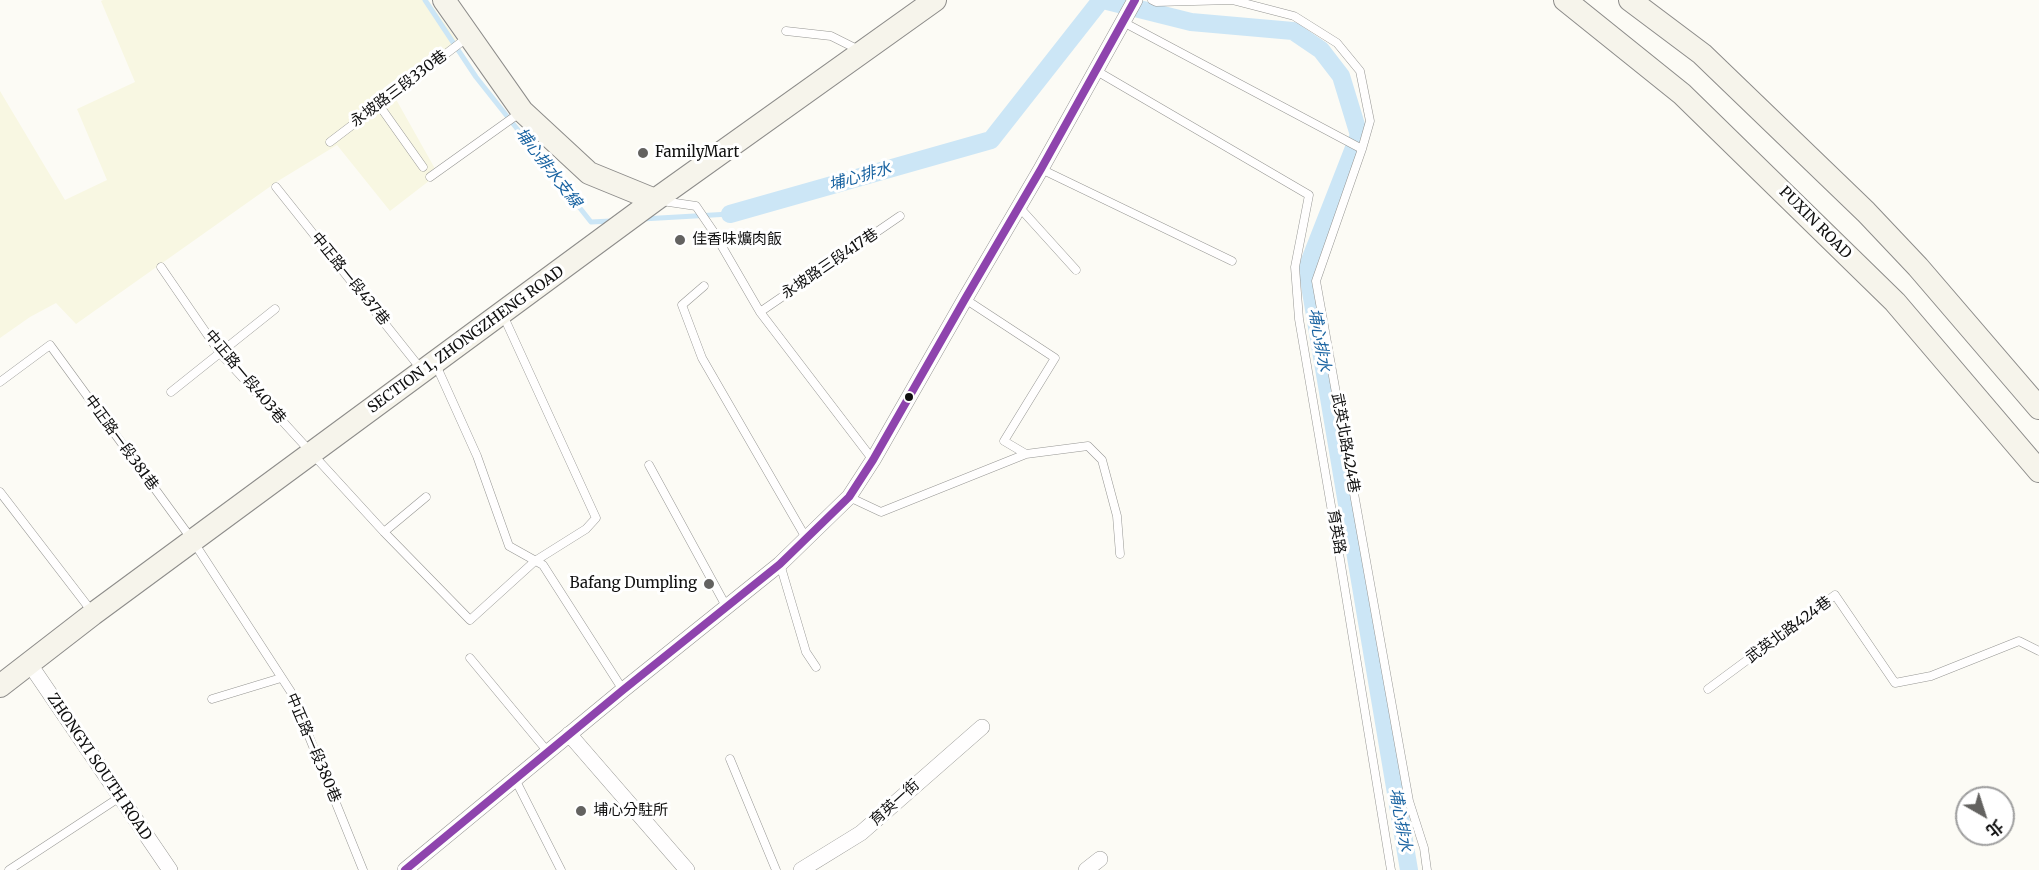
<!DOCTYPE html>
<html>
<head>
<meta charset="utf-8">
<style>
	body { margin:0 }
	#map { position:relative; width:2039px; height:870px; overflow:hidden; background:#fcfbf5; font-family:Merriweather,"Noto Sans TC",serif }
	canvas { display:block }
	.north { position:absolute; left:1955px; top:786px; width:60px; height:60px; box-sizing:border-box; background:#fff; border:2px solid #9f9f9f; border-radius:50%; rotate:141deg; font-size:16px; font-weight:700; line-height:24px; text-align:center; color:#101010 }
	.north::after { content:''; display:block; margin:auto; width:21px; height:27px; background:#636260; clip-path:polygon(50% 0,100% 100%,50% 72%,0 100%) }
</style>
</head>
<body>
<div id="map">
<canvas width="2039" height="870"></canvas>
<div class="north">北</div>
</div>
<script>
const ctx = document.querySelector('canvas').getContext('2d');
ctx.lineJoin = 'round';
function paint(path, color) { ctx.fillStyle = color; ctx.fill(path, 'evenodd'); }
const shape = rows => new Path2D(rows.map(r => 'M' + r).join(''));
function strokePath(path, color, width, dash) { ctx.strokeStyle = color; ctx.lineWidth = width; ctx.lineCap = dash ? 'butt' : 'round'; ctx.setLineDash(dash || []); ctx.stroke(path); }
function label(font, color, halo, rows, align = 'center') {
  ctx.font = font + ' Merriweather,"Noto Sans TC",serif'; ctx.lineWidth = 6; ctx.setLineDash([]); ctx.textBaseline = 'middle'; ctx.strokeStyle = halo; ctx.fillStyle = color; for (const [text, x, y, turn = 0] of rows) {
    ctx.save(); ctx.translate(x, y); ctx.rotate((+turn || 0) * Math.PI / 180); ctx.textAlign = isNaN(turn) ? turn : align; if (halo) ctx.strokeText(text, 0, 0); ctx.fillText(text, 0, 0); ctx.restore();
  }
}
paint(shape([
	[103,0,428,0,462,47,393,94,438,174,390,211,337,145,278,181,76,324,56,303,30,317,0,338,0,91,65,200,107,180,77,109,135,82,101,1]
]), '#f8f7e2');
strokePath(shape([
	[425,0,476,77,591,222,611,221],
	[642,219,730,214]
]), '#cce6f6', 5);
strokePath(shape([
	[1103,0,1191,22,1293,31,1321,50,1341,76,1359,135,1307,268,1409,870],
	[730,214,991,140,1101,0]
]), '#cce6f6', 18);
const lane = shape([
	[1152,0,1156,2,1232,0,1294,16,1337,43,1360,71,1370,121,1362,149,1316,281,1409,801,1424,848,1427,870],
	[1123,22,1362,149],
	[786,31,831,36,859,50],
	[1095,70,1309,195,1295,267,1299,319,1336,535,1391,870],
	[379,105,423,167],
	[330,142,468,37],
	[1041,169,1232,261],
	[430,177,521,112],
	[276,187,421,369],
	[662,201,696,206,713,231,760,312,873,460],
	[1019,207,1076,270],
	[161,267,220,353,384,532],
	[704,286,682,305,702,358,806,538],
	[965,299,1055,358,1004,441,1026,454],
	[760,312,900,216],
	[436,365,477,456,509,546,543,565,623,690],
	[0,382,50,345,193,541,291,692,363,870],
	[171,392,275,309],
	[649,465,726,606],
	[0,492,93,613],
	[426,497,384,532,470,620,535,561,586,529,596,518,503,315],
	[849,497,881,512,1026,454,1088,446,1102,460,1117,516,1120,554],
	[780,564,806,652,816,667],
	[470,658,548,752],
	[1708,689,1835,595,1895,683,1931,676,2019,641,2039,651],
	[212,699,281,678],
	[730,759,776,870],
	[515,779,561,870],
	[9,870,120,797]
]);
const street = shape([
	[29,663,170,870],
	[569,734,687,870],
	[405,870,623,690,780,564,849,497,873,460,965,299,1041,169,1135,0],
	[801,870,861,833,982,727],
	[1086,870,1100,859]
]);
const secondary = shape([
	[444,0,522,111,589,173,655,200],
	[1565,0,1682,94,1895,302,2039,471],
	[1630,0,1702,54,1866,212,1918,267,2039,408],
	[0,686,93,614,655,200,935,0]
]);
strokePath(lane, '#969693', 9);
strokePath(street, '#969693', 16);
strokePath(secondary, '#8d8c8a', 24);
strokePath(lane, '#fffefe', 8);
strokePath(street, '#fffefe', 15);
strokePath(secondary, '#f6f4eb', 22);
strokePath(shape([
	[405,870,623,690,780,564,849,497,873,460,965,299,1041,169,1135,0]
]), '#8e44ad', 8);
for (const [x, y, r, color] of [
	[643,153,6,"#636260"],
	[680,240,6,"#636260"],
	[909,397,5,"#101010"],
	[709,584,6,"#636260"],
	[581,811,6,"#636260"]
]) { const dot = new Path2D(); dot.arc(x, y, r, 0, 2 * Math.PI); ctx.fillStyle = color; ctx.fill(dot); strokePath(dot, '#fff', 2); }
label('15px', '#101010', '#fff', [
	["永坡路三段330巷",399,89,-37],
	["PUXIN ROAD",1815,223,45],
	["永坡路三段417巷",830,264,-34],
	["中正路一段437巷",350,279,51],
	["SECTION 1, ZHONGZHENG ROAD",466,340,-36],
	["中正路一段403巷",245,377,50],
	["中正路一段381巷",121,443,54],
	["武英北路424巷",1345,443,80],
	["育英路",1336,532,80],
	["武英北路424巷",1789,630,-36],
	["中正路一段380巷",313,748,67],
	["ZHONGYI SOUTH ROAD",99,767,56],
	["育英一街",895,803,-42]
]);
label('15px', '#101010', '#fff', [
	["FamilyMart",655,153],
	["佳香味爌肉飯",692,240],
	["Bafang Dumpling",697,584,"right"],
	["埔心分駐所",593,811]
], 'left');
label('italic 16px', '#1963a1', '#fff', [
	["埔心排水支線",548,168,52],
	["埔心排水",860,177,-16],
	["埔心排水",1319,340,80],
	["埔心排水",1400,820,80]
]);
</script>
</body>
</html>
